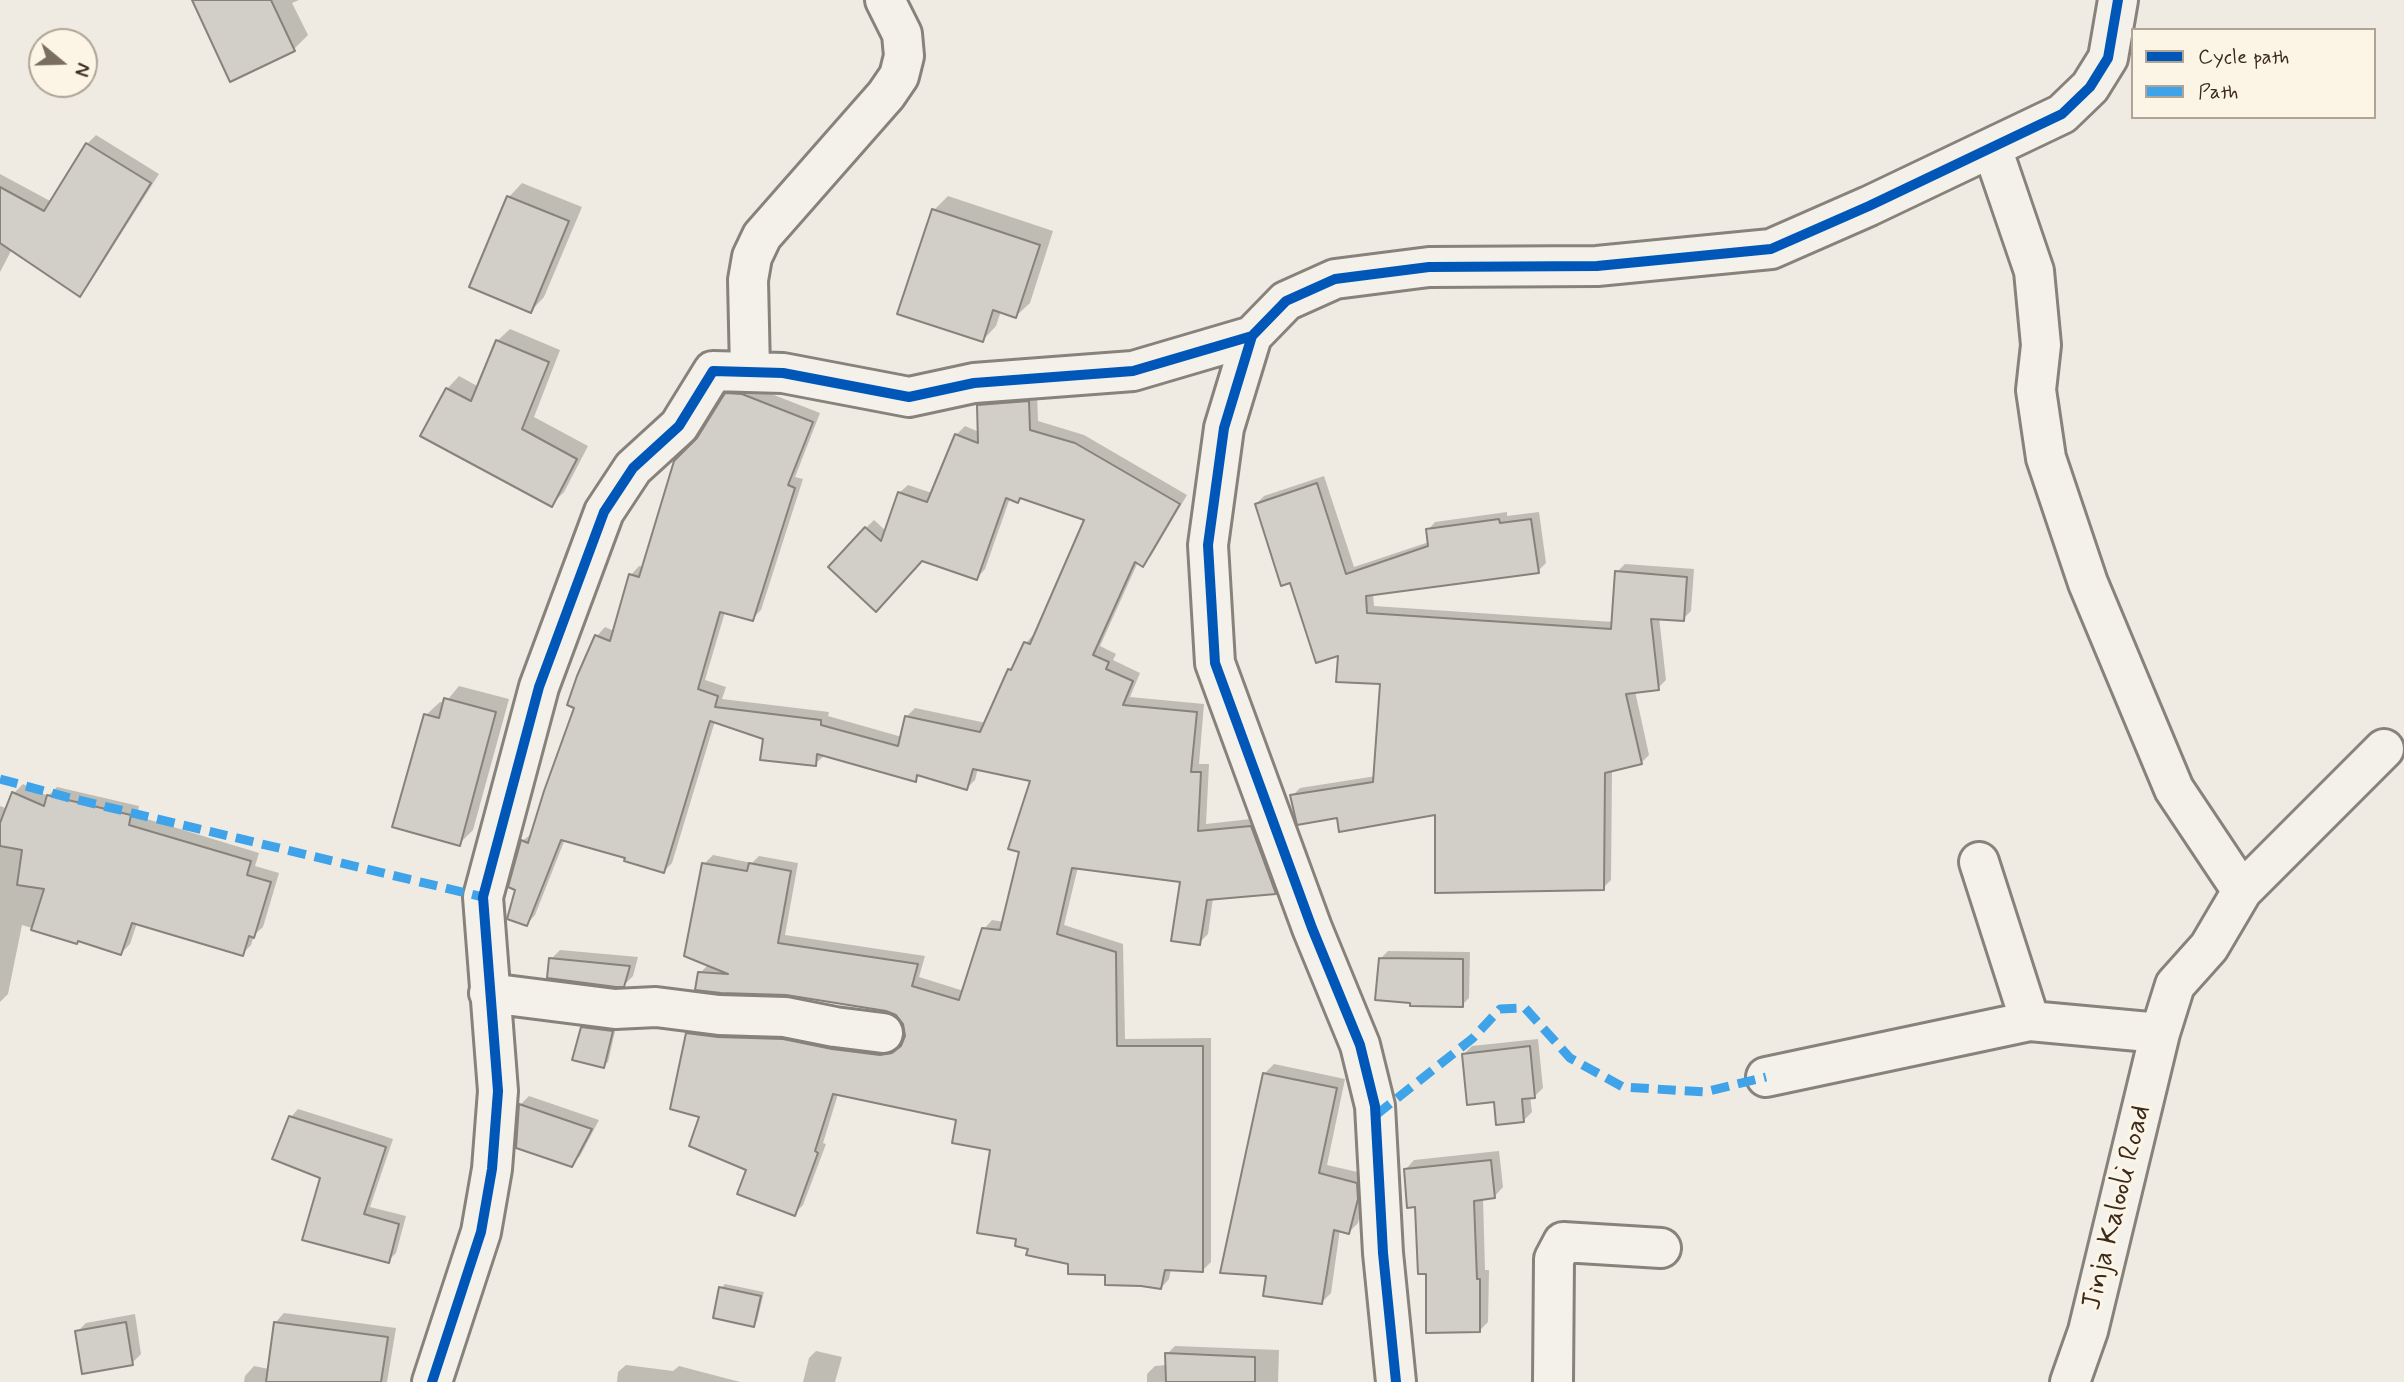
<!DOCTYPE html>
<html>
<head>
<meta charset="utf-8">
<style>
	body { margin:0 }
	#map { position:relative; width:2404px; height:1382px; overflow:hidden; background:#efebe2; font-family:Mynerve,sans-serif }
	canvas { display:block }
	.legend { position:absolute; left:2131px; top:28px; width:245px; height:91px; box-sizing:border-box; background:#fcf5e5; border:2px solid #afa495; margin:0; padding:9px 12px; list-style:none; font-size:21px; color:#3b2a1e }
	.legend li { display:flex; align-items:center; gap:14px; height:35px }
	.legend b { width:35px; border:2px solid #afa495 }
	.north { position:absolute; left:28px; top:28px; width:70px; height:70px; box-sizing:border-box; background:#fcf5e5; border:2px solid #afa495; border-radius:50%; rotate:109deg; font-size:19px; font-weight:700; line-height:28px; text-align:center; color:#3b2a1e }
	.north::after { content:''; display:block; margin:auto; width:24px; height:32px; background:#7a6e63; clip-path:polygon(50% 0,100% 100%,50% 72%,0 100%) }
</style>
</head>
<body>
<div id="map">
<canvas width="2404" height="1382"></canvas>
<ul class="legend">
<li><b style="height:9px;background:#0057b8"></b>Cycle path</li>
<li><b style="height:9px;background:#3fa3ea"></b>Path</li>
</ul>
<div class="north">N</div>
</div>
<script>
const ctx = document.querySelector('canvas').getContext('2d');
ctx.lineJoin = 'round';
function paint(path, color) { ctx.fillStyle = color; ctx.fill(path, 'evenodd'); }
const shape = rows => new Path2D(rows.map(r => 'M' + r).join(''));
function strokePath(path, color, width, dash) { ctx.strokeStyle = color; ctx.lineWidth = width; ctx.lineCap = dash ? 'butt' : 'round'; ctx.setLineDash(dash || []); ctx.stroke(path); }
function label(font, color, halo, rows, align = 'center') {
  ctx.font = font + ' Mynerve,sans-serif'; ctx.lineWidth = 6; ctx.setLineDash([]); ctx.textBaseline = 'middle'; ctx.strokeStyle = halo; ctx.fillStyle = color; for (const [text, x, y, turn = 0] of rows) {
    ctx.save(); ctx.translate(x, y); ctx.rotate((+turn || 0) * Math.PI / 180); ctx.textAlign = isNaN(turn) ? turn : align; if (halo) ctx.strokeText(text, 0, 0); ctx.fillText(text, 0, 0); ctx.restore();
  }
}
paint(shape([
	[194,0,299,0,292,3,308,35,294,49],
	[96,135,159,174,88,286,79,295,12,249,0,272,0,174,52,202,87,144],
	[522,183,582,207,544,297,531,311,509,197],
	[948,196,1053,231,1030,303,1016,316,1001,311,996,326,983,340,934,210],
	[510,329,560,350,534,417,588,446,564,492,551,505,447,389,459,376,479,387,497,341],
	[735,385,751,386,820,413,795,477,803,479,761,610,752,619,725,612,705,680,726,687,722,699,829,712,828,716,902,737,906,717,915,708,986,723,1009,670,1017,662,1026,643,1034,634,1036,635,1086,519,1022,497,1018,501,1010,498,985,569,977,578,922,559,884,601,866,528,874,520,886,531,899,493,908,485,932,493,956,435,965,426,979,432,978,405,987,397,1037,393,1038,421,1084,435,1187,495,1151,556,1143,564,1138,562,1100,646,1116,654,1113,660,1140,673,1130,697,1204,704,1199,764,1209,764,1206,824,1260,818,1284,884,1275,893,1213,898,1208,934,1199,943,1182,880,1078,867,1064,925,1123,944,1125,1039,1211,1038,1211,1262,1202,1271,1171,1269,1169,1279,1161,1288,1070,1263,1030,1247,1018,1238,992,1148,958,1118,838,1094,823,1143,826,1144,803,1205,794,1214,748,1169,701,1116,687,1034,696,1025,890,1047,902,1045,906,1037,904,1023,897,1014,886,1010,700,973,709,964,704,864,713,855,752,863,759,856,798,863,785,935,925,956,919,977,964,991,984,929,992,920,1004,922,1021,851,1032,779,978,768,975,780,967,788,921,774,915,780,824,756,815,764,764,738,715,721,672,863,663,872,627,857,565,839,535,915,527,924,517,889,522,841,533,833,577,707,578,677,597,636,605,627,614,631,631,575,639,566,644,567,699,438,726,394],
	[1324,476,1354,567,1429,542,1428,530,1435,522,1507,512,1507,516,1539,512,1546,563,1538,571,1373,593,1374,606,1613,622,1617,572,1625,564,1694,569,1691,611,1683,619,1659,617,1666,680,1658,688,1635,691,1649,755,1641,763,1612,770,1611,880,1603,888,1436,813,1338,816,1292,796,1300,788,1376,776,1382,683,1340,653,1291,581,1256,504,1264,496],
	[459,686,509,699,473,830,459,844,426,715,440,702,445,703],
	[23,784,48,796,57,787,139,806,137,816,259,853,255,866,279,873,263,927,254,935,251,945,242,954,137,923,130,944,121,953,80,939,77,942,22,925,8,994,0,1002,0,806,8,809,14,793],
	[560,950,638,957,633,976,624,985,551,959],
	[1388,951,1470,952,1469,998,1462,1005,1381,958],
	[586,1023,616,1027,608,1062,603,1066,582,1028],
	[1538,1039,1543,1088,1535,1096,1530,1096,1532,1112,1523,1121,1495,1100,1464,1054,1472,1046],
	[1274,1064,1345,1079,1327,1165,1366,1174,1366,1189,1358,1223,1349,1232,1340,1229,1331,1293,1322,1302,1268,1274,1265,1073],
	[529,1096,599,1120,580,1156,571,1165,517,1147,521,1104],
	[298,1109,393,1139,370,1207,406,1216,396,1253,388,1261,322,1177,291,1117],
	[1499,1151,1503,1187,1494,1197,1483,1198,1485,1270,1489,1270,1488,1322,1479,1331,1428,1272,1417,1205,1405,1170,1414,1160],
	[725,1284,764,1292,757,1321,753,1325,721,1288],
	[284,1313,396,1328,387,1382,244,1382,245,1376,254,1366,269,1369,275,1323],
	[135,1314,141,1354,132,1363,77,1332,86,1323],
	[1175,1346,1279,1350,1278,1382,1147,1382,1147,1374,1155,1366,1167,1365,1167,1354],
	[816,1351,842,1357,835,1382,803,1382,809,1358],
	[626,1365,673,1371,679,1366,740,1382,617,1382,618,1372]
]), '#0003');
const building = shape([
	[192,0,271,0,295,51,230,82,192,0],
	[86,143,151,183,80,297,0,243,0,187,44,211,86,143],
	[507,196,569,221,531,313,469,287,507,196],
	[932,209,1040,245,1016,318,993,310,983,342,897,314,932,209],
	[496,340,549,362,522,429,577,459,552,507,420,436,446,388,471,401,496,340],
	[725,393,742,394,813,422,788,485,795,488,753,621,720,612,698,689,718,696,715,707,821,720,821,725,898,746,905,716,980,732,1008,669,1011,670,1024,642,1030,644,1084,520,1020,498,1018,503,1006,498,977,580,922,561,876,612,828,567,865,527,881,541,898,492,927,502,955,434,978,443,977,405,1029,401,1030,430,1075,443,1180,504,1143,567,1135,562,1093,655,1109,662,1106,669,1133,681,1123,705,1197,712,1191,772,1201,772,1198,831,1251,826,1276,894,1207,900,1200,945,1171,941,1180,882,1072,868,1057,934,1116,952,1117,1046,1203,1046,1203,1272,1165,1270,1161,1289,1141,1286,1105,1285,1105,1275,1068,1274,1068,1264,1026,1255,1028,1249,1015,1246,1016,1239,977,1233,990,1150,952,1143,956,1120,833,1094,815,1151,818,1153,795,1216,737,1194,746,1170,689,1146,699,1117,670,1109,686,1033,718,1037,783,1039,832,1049,880,1055,892,1053,901,1046,905,1036,903,1024,896,1015,886,1011,786,995,721,993,695,990,698,972,728,974,684,956,702,863,747,871,749,863,791,871,778,943,918,964,912,986,959,1000,982,928,1000,930,1019,852,1008,849,1030,781,973,769,967,790,917,775,916,782,817,754,816,766,760,760,763,739,710,721,664,873,624,861,625,858,561,840,527,926,507,919,515,890,508,887,521,840,528,843,544,791,574,708,567,705,577,676,595,635,610,641,629,574,639,577,674,461,697,438,725,393],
	[1317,483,1346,574,1428,546,1426,529,1499,519,1500,523,1531,519,1539,573,1366,596,1367,613,1611,629,1615,571,1687,577,1684,621,1651,619,1659,690,1626,694,1642,764,1605,773,1604,890,1435,893,1435,815,1339,832,1337,818,1297,825,1290,795,1373,782,1380,684,1336,682,1338,656,1316,663,1290,583,1281,586,1255,504,1317,483],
	[444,698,496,712,460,846,392,827,424,714,439,718,444,698],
	[12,792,44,806,47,795,131,815,129,825,251,861,247,875,271,882,254,938,249,936,243,956,132,923,121,955,78,941,77,944,31,930,44,889,17,885,22,850,0,846,0,823,12,792],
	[549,958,630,966,624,987,616,987,547,978,549,958],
	[1379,958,1463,959,1463,1007,1410,1006,1410,1003,1375,1000,1379,958],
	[581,1027,613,1031,604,1068,572,1060,581,1027],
	[1530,1046,1535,1098,1522,1099,1524,1122,1496,1125,1494,1102,1467,1105,1462,1054,1530,1046],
	[1263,1073,1337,1088,1319,1173,1357,1183,1358,1199,1349,1234,1334,1230,1322,1304,1263,1296,1266,1276,1220,1273,1263,1073],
	[519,1104,592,1129,572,1167,516,1148,519,1104],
	[289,1116,386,1147,364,1214,399,1224,389,1263,302,1240,320,1178,272,1159,289,1116],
	[1491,1160,1495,1198,1474,1201,1477,1279,1480,1279,1480,1332,1426,1333,1426,1274,1418,1274,1415,1207,1407,1208,1404,1169,1491,1160],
	[719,1287,761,1296,754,1327,713,1318,719,1287],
	[126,1322,133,1365,82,1374,75,1331,126,1322],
	[274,1322,388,1337,381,1382,266,1382,274,1322],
	[1165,1353,1255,1357,1255,1382,1166,1382,1165,1353]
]);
paint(building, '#d2cec8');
strokePath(building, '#87827b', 2);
const minor = shape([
	[1992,148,2034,271,2041,345,2036,390,2046,458,2088,583,2174,789,2242,891,2209,947,2175,985,2160,1033,2088,1331,2070,1382],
	[750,370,748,280,752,257,762,236,886,95,899,76,904,56,902,34,885,0],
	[1979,862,2030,1021,2160,1033],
	[2242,891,2384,749],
	[489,993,615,1009,656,1007,719,1015,785,1017,835,1027,883,1033],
	[1766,1077,2030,1021],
	[432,1382,481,1232,492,1169,498,1091,483,897,539,687,604,512,633,468,679,426,713,371,783,373,909,397,974,383,1133,371,1252,336],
	[1396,1382,1383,1253,1375,1106,1360,1045,1312,928,1215,663,1208,545,1224,428,1252,336,1286,301,1335,279,1429,267,1597,266,1771,249,1869,206,2062,114,2090,87,2108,58,2118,0],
	[1553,1382,1554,1259,1563,1242,1661,1248]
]);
strokePath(minor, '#87827b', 44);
strokePath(minor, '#f4f1ea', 38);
strokePath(shape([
	[0,779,70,798,483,897],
	[1376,1115,1473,1038,1500,1009,1525,1008,1570,1058,1623,1087,1705,1092,1766,1077]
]), '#3fa3ea', 9, [18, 9]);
strokePath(shape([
	[432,1382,481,1232,492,1169,498,1091,483,897,539,687,604,512,633,468,679,426,713,371,783,373,909,397,974,383,1133,371,1252,336],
	[1396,1382,1383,1253,1375,1106,1360,1045,1312,928,1215,663,1208,545,1224,428,1252,336,1286,301,1335,279,1429,267,1597,266,1771,249,1869,206,2062,114,2090,87,2108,58,2118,0]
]), '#0057b8', 10);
label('28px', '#3b2a1e', '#fcf5e5', [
	["Jinja Kalooli Road",2118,1208,-76]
]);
</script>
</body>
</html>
